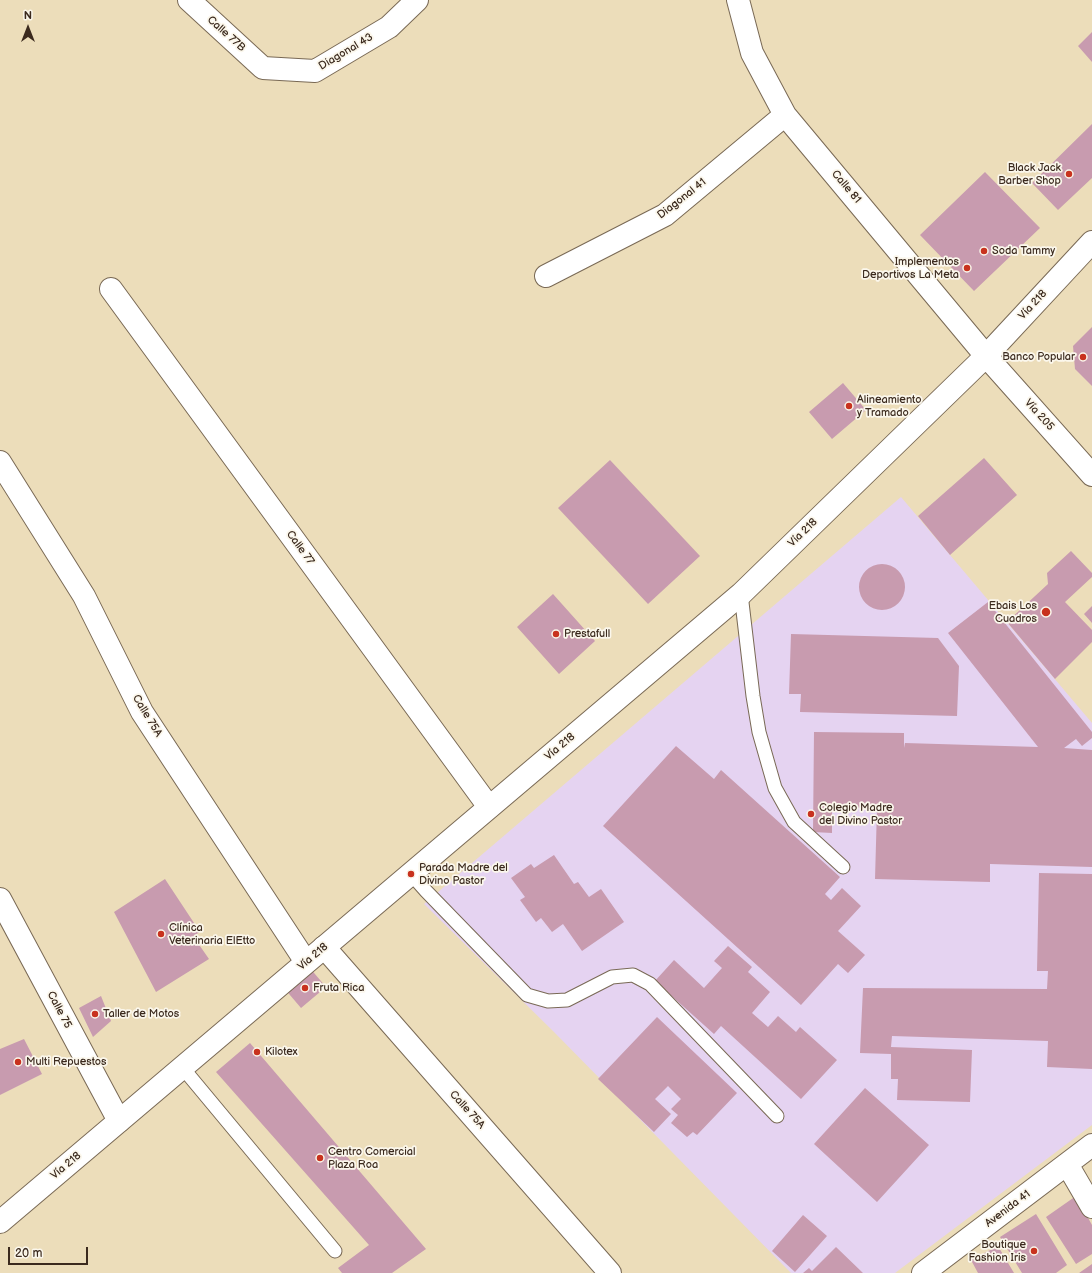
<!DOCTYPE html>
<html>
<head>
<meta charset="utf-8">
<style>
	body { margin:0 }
	#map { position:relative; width:1092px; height:1273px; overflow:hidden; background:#ecddba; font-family:"Balsamiq Sans",sans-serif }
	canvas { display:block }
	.north { position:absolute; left:8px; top:8px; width:40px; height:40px; -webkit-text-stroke:3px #fbf7ec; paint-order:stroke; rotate:0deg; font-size:11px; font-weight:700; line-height:16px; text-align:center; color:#3b2a1e }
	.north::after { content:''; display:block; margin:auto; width:14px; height:18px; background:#3b2a1e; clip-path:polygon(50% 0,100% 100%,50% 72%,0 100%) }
	.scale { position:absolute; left:8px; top:1247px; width:80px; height:18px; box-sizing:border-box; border:2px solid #3b2a1e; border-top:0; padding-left:5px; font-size:12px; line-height:14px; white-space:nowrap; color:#3b2a1e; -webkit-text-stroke:3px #fbf7ec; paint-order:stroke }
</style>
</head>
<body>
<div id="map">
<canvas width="1092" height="1273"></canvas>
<div class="north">N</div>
<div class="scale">20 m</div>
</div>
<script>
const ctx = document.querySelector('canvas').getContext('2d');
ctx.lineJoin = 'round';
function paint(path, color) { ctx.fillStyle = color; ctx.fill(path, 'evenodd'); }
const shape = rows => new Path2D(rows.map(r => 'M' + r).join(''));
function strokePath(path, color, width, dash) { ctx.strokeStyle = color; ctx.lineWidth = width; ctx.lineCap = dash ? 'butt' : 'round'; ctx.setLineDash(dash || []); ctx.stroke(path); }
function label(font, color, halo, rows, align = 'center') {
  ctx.font = font + ' "Balsamiq Sans",sans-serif'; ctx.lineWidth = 3.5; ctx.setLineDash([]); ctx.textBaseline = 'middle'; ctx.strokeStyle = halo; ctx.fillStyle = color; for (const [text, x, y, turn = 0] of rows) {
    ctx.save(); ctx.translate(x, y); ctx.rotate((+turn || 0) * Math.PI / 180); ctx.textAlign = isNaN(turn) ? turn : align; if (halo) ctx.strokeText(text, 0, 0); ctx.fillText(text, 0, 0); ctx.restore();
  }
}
paint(shape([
	[901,497,1092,723,1092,1125,895,1273,791,1273,554,1032,424,904]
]), '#e5d3f1');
paint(shape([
	[1092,32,1092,62,1078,46],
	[1092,124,1092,178,1058,210,1032,183],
	[985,172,1040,228,974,291,920,235],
	[1092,327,1092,386,1075,369,1073,346],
	[843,383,866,410,832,439,809,412],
	[984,458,1017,495,950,555,918,516],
	[610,460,700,556,648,604,558,508],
	[1071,551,1092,573,1092,577,1065,602,1092,630,1092,642,1055,679,1007,622,1048,584,1047,573],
	'859 587a23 23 0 1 1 46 0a23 23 0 1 1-46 0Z',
	[553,594,595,641,559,674,517,627],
	[988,602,1092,732,1092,738,1082,746,1076,739,1064,748,1092,750,1092,867,990,864,990,882,875,879,877,808,832,807,832,833,813,832,814,732,904,733,904,748,905,743,1038,747,948,633],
	[1092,606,1092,623,1084,614],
	[791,634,938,638,959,666,957,716,800,712,801,694,789,694],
	[676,746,714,779,721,770,840,877,825,894,831,900,842,888,861,906,838,931,865,955,848,973,838,964,801,1005,603,826],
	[554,855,574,884,578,882,589,897,601,889,624,922,582,951,563,924,552,932,541,918,536,922,520,900,525,897,511,878,531,864,534,868],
	[1039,873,1092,874,1092,1069,1047,1067,1048,1041,892,1036,891,1047,972,1050,970,1102,897,1100,898,1079,891,1079,891,1054,860,1053,863,988,1047,989,1048,971,1037,971],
	[165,879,200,932,193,936,209,959,156,992,114,912],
	[728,946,752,967,748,972,770,992,752,1013,768,1027,778,1016,796,1032,800,1027,837,1060,801,1099,721,1026,714,1034,655,981,674,960,704,988,722,968,714,961],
	[309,967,326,987,301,1008,284,988],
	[101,996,111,1021,93,1037,79,1008],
	[657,1017,737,1093,697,1135,693,1132,687,1137,671,1123,678,1115,671,1109,681,1099,668,1086,655,1099,671,1114,654,1132,598,1079],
	[24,1039,42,1074,0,1095,0,1049],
	[250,1043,426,1249,392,1273,342,1273,338,1268,369,1245,216,1072],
	[865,1088,929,1145,877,1202,814,1144],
	[1076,1196,1092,1225,1092,1254,1076,1264,1046,1217],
	[1036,1214,1067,1265,1056,1273,1022,1273,1000,1237],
	[803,1215,827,1236,795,1272,772,1251],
	[998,1246,1014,1273,978,1273,971,1260],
	[836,1247,863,1273,803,1273,809,1268,812,1271],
	[1092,1264,1092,1273,1079,1273]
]), '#c89baf');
const service = shape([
	[741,594,753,696,759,732,775,788,794,822,843,867],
	[411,874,426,891,527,995,548,1001,567,1000,612,977,633,975,650,984,777,1116],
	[182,1067,335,1251]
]);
const minor = shape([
	[189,0,263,68,315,71,389,27,417,0],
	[738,0,752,53,785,115,986,356],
	[546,276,665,215,785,115],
	[111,289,489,807],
	[0,462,84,596,142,712,306,962],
	[0,899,119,1121],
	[324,947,610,1273],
	[1067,1164,1092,1207],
	[923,1273,1092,1145]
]);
const secondary = shape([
	[986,356,1092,475],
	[0,1222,741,594,986,356,1092,242]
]);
strokePath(service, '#796955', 15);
strokePath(minor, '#796955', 24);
strokePath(secondary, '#796955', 24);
strokePath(service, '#fff', 13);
strokePath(minor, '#fff', 22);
strokePath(secondary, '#fff', 22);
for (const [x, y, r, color] of [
	[1069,174,4,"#c8321e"],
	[984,251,4,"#c8321e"],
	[967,268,4,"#c8321e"],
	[1083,357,4,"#c8321e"],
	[849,406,4,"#c8321e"],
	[1046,612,5,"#c8321e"],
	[556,634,4,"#c8321e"],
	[811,814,4,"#c8321e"],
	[411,874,4,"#c8321e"],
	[161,934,4,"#c8321e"],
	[305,988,4,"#c8321e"],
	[95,1014,4,"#c8321e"],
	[257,1052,4,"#c8321e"],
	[18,1062,4,"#c8321e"],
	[320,1158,4,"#c8321e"],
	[1034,1251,4,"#c8321e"]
]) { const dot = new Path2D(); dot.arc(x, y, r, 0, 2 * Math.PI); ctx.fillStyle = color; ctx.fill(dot); strokePath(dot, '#fbf7ec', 1.5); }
label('11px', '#3b2a1e', '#fbf7ec', [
	["Calle 77B",226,34,42],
	["Diagonal 43",346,52,-31],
	["Calle 81",846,187,50],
	["Diagonal 41",682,199,-38],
	["Vía 218",1033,305,-47],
	["Vía 205",1039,415,48],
	["Vía 218",803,533,-44],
	["Calle 77",300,548,54],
	["Calle 75A",147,716,59],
	["Vía 218",560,747,-40],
	["Vía 218",313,957,-40],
	["Calle 75",59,1010,62],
	["Calle 75A",467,1110,48],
	["Vía 218",66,1166,-40],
	["Avenida 41",1008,1209,-37]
]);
label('11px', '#3b2a1e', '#fbf7ec', [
	["Black Jack",1061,168,"right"],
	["Barber Shop",1061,181,"right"],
	["Soda Tammy",992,251],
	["Implementos",959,262,"right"],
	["Deportivos La Meta",959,275,"right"],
	["Banco Popular",1075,357,"right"],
	["Alineamiento",857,400],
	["y Tramado",857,413],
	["Ebais Los",1037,606,"right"],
	["Cuadros",1037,619,"right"],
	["Prestafull",564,634],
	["Colegio Madre",819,808],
	["del Divino Pastor",819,821],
	["Parada Madre del",419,868],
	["Divino Pastor",419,881],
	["Clínica",169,928],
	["Veterinaria ElEtto",169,941],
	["Fruta Rica",313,988],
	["Taller de Motos",103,1014],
	["Kilotex",265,1052],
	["Multi Repuestos",26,1062],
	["Centro Comercial",328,1152],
	["Plaza Roa",328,1165],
	["Boutique",1026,1245,"right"],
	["Fashion Iris",1026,1258,"right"]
], 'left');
</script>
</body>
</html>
